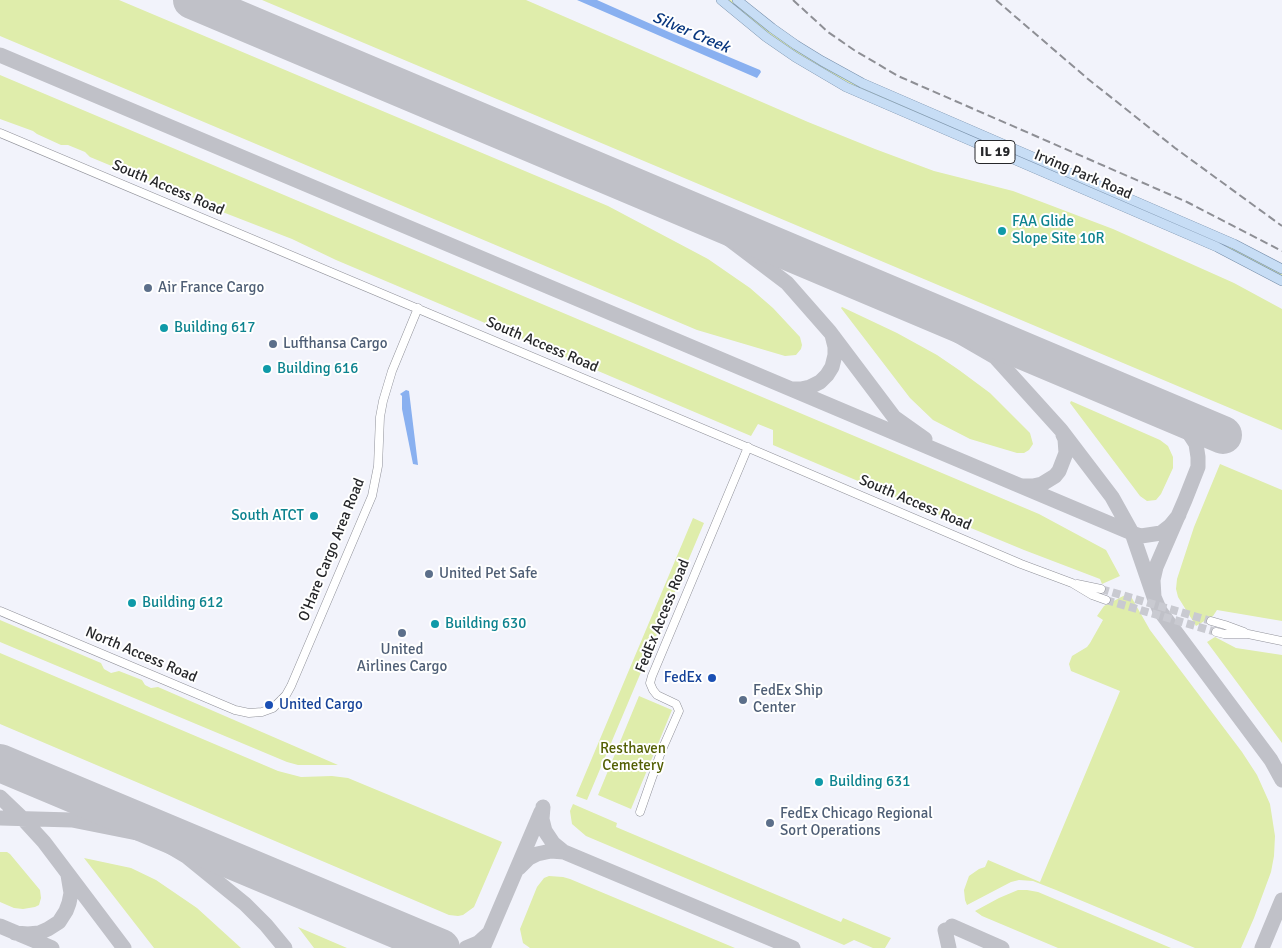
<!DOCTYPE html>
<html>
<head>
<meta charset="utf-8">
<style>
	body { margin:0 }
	canvas { display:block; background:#f2f3fb }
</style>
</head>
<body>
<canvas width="1282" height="948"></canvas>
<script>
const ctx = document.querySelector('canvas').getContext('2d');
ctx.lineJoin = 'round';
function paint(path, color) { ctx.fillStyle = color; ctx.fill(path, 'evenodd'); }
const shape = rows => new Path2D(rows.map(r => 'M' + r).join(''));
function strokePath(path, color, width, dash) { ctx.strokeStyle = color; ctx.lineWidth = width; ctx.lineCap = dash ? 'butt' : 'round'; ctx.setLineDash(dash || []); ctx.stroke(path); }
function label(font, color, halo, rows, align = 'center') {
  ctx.font = font + ' Signika,sans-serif'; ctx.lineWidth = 4; ctx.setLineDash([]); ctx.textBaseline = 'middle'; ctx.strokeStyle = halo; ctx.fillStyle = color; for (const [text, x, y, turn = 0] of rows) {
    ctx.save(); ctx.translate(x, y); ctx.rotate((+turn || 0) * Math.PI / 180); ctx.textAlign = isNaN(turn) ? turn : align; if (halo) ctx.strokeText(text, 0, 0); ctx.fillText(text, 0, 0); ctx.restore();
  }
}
paint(shape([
	[0,0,119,0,608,206,708,259,750,288,773,308,800,337,802,345,801,349,796,355,785,356,697,330,0,36],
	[262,0,526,0,808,122,875,149,934,171,1013,191,1113,229,1234,283,1282,309,1282,430],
	[726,0,731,0,754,19,790,45,984,139,982,143,880,99,826,71,780,42],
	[0,75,1039,514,1106,550,1120,576,1102,584,1100,579,1024,550,925,509,919,502,911,499,903,500,773,445,773,430,758,424,751,436,504,331,500,325,491,322,485,323,336,260,292,239,207,206,206,203,189,196,184,196,90,157,85,152,68,145,61,145,37,134,33,131,0,119],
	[1003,148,1246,254,1282,273,1282,276,1002,151],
	[842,307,897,333,937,355,959,370,990,393,1030,433,1033,444,1029,450,1024,453,1017,453,970,439,933,420,910,398,841,308],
	[1071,401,1160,440,1168,446,1173,457,1173,468,1161,494,1156,500,1147,501,1140,496,1070,403],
	[1220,464,1282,490,1282,621,1217,610,1213,616,1196,626,1178,597,1176,589,1177,579,1194,527],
	[693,518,704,523,587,800,576,796],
	[1129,593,1150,630,1242,752,1257,775,1270,804,1275,836,1274,856,1271,872,1254,918,1241,948,1195,948,1056,890,1033,881,1019,880,1011,882,967,905,965,900,964,890,969,876,979,869,985,867,988,860,1040,882,1120,691,1071,671,1069,664,1072,656,1087,647,1090,643,1103,620,1097,616,1104,606],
	[0,620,101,663,104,669,111,673,119,671,142,680,145,685,151,688,158,687,338,765,298,765,287,762,0,642],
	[1215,637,1236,648,1282,655,1282,743,1207,642],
	[0,653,278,771,301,777,332,776,348,778,502,842,474,907,463,915,458,916,449,915,0,724],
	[639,696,672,710,631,809,598,795],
	[573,804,617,823,616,827,841,922,843,918,891,938,885,948,873,948,854,940,844,945,586,836,572,824,570,811],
	[0,852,7,852,10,854,40,890,41,898,39,905,35,907,23,909,14,908,0,902],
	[84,858,131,868,156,880,197,908,241,948,154,948],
	[549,876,563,877,570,879,735,948,530,948,523,943,520,929,537,887,544,878],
	[1018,890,1027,890,1038,892,1171,948,1058,948,982,916,975,911,999,898],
	[298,927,347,948,314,948]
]), '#dfedab');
paint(shape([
	[577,0,597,0,669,32,760,70,761,72,757,78],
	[406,390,409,391,418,465,413,464,402,409,402,396,400,394]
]), '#89b0f0');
strokePath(shape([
	[0,55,1132,533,1141,536,1161,533,1170,526,1179,515],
	[610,176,721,233,787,283,830,332,894,417,925,439],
	[851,278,912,309,995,357,1061,430,1112,497,1132,533,1154,597],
	[791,389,801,389,810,387,820,382,827,375,832,367,835,355,835,347,832,335],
	[1172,414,1183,424,1196,444,1198,457,1198,467,1185,500,1156,567,1153,580,1154,597,1160,611,1271,760,1282,780],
	[1023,486,1033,486,1042,484,1055,476,1059,471,1066,453,1065,439,1063,435],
	[70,792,154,837,186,856,245,904,266,925,285,948],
	[0,797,22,818,44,842,124,948],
	[543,807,542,819,545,831,553,843,564,852,793,948],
	[0,818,72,820,137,833],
	[172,842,257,872],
	[519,868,529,858,537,854,551,851,564,852],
	[0,926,52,948],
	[952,926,1002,948],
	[945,930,949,948],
	[15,933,28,934,39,933,48,929,59,922,66,911,69,903,71,893,68,875],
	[466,948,478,943,488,934],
	[483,948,541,812],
	[1262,948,1282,900]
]), '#c0c1c8', 15);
strokePath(shape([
	[192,0,1223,435],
	[0,763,441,948]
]), '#c0c1c8', 38);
strokePath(shape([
	[1101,589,1211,621],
	[1106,600,1216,632]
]), '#c9cad1', 8, [8, 4]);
const minor = shape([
	[0,133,763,454,1021,564,1072,583,1092,595,1106,600],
	[1077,584,1101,589],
	[0,611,235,710,249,713,262,712,273,708,286,695,291,686,372,496,378,466,380,417,383,401,392,371,418,308],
	[1211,621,1225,625,1244,632],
	[1216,632,1224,634,1248,634,1282,641],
	[640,812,661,752,679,711,676,704,657,695,653,690,650,683,652,676,748,447]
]);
const major = shape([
	[721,0,766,37,795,57,846,87,1217,247,1282,281],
	[737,0,772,28,796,45,822,61,862,83,1234,244,1282,269]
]);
strokePath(minor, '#91929a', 9);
strokePath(major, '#768ea9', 10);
strokePath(minor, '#fff', 8);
strokePath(major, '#c7ddf5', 9);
strokePath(shape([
	[793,0,828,32,854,50,898,76,1187,202,1282,251],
	[996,0,1088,79,1175,148,1282,226]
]), '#8e8f95', 2, [8, 4]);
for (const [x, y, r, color] of [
	[1002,231,5,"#0f9aa8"],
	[148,288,5,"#5c6f8a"],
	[164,328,5,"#0f9aa8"],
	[273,344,5,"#5c6f8a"],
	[267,369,5,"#0f9aa8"],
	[314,516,5,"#0f9aa8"],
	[429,574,5,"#5c6f8a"],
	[132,603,5,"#0f9aa8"],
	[435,624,5,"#0f9aa8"],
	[402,633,5,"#5c6f8a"],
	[712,678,5,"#1a4fb4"],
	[743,700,5,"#5c6f8a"],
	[269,705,5,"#1a4fb4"],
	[819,782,5,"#0f9aa8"],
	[770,823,5,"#5c6f8a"]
]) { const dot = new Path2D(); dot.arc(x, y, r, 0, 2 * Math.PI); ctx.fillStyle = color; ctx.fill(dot); strokePath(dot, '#fff', 2); }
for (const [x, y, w] of [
	[995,152,40]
]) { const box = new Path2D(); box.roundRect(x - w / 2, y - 11.5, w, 23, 4); ctx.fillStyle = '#fff'; ctx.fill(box); strokePath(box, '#26272a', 1); }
label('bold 14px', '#26272a', null, [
	["IL 19",995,152]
]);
label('15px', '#26272a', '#fff', [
	["Irving Park Road",1083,175,23],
	["South Access Road",168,188,23],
	["South Access Road",542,345,23],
	["South Access Road",915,503,23],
	["O'Hare Cargo Area Road",332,550,-68],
	["FedEx Access Road",663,616,-68],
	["North Access Road",141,655,23]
]);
label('15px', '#0d838f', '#fff', [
	["FAA Glide",1012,222],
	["Slope Site 10R",1012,239],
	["Building 617",174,328],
	["Building 616",277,369],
	["South ATCT",304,516,"right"],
	["Building 612",142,603],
	["Building 630",445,624],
	["Building 631",829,782]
], 'left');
label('15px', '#4e5e75', '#fff', [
	["Air France Cargo",158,288],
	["Lufthansa Cargo",283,344],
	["United Pet Safe",439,574],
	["United",402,650,"center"],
	["Airlines Cargo",402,667,"center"],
	["FedEx Ship",753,691],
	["Center",753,708],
	["FedEx Chicago Regional",780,814],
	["Sort Operations",780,831]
], 'left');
label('15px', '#164399', '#fff', [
	["FedEx",702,678],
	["United Cargo",279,705,"left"]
], 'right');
label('15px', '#535f04', '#fff', [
	["Resthaven",633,749],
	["Cemetery",633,766]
]);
label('italic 16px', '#08367e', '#fff', [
	["Silver Creek",691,33,23]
]);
</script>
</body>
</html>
